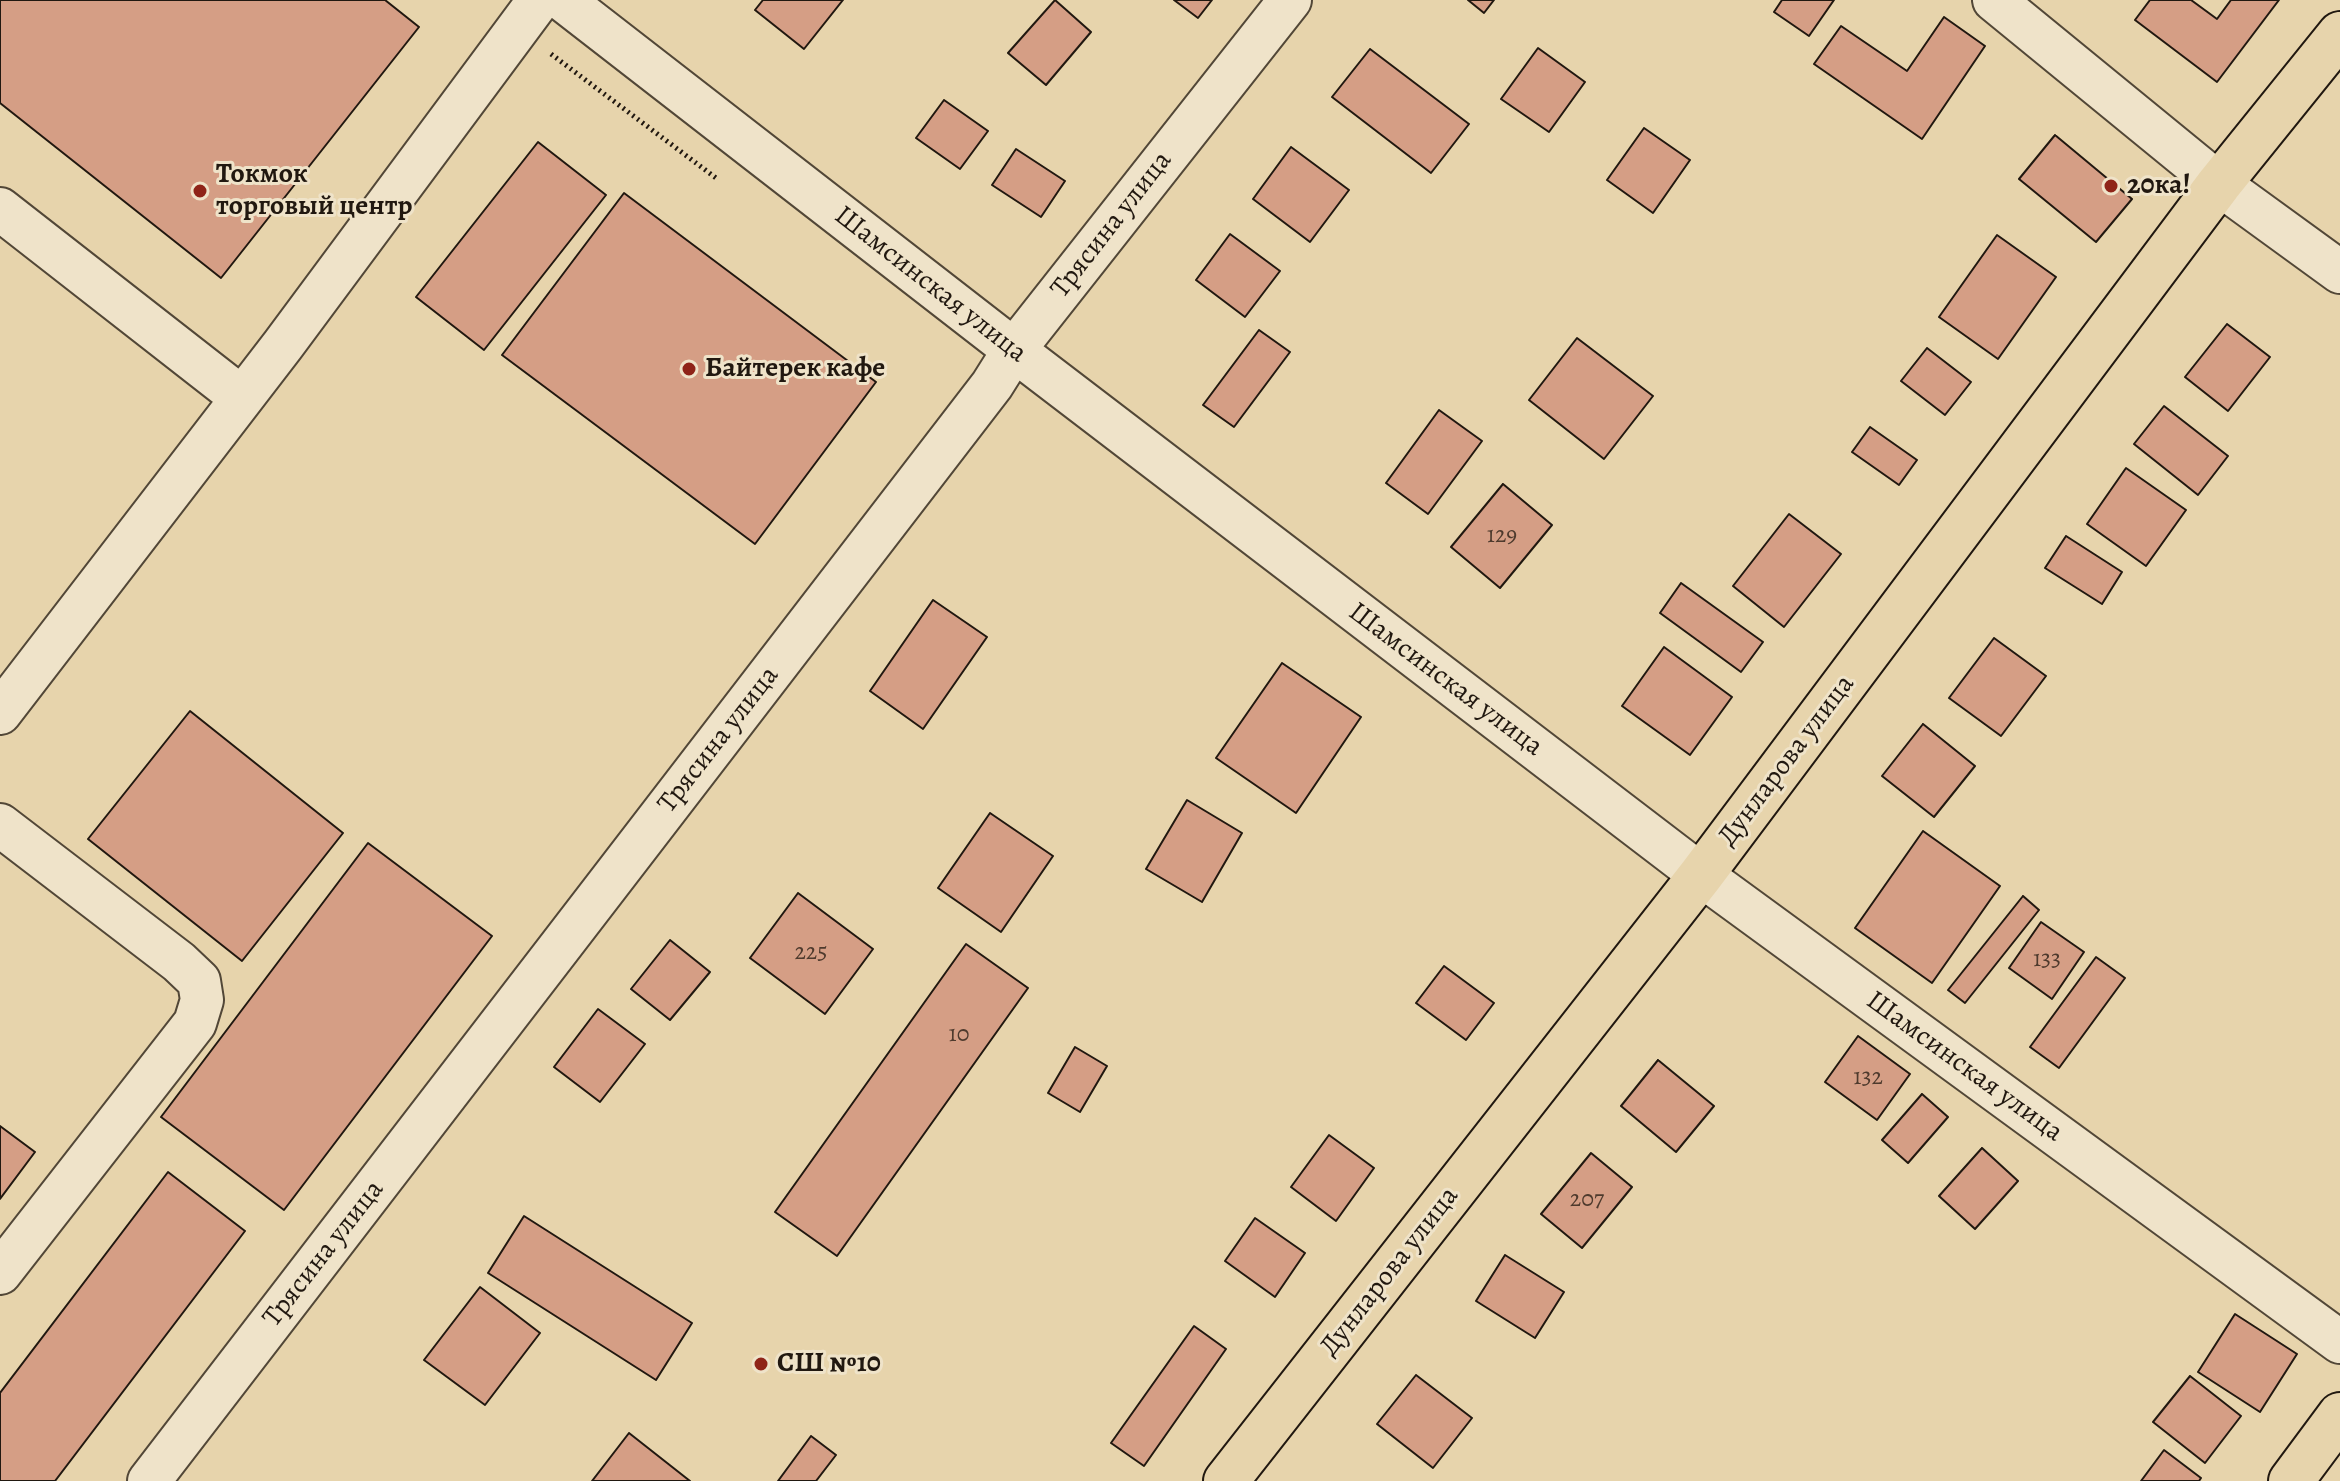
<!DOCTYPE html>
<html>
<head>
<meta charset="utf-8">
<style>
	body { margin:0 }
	canvas { display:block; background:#e7d4ac }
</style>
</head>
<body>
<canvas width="2340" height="1481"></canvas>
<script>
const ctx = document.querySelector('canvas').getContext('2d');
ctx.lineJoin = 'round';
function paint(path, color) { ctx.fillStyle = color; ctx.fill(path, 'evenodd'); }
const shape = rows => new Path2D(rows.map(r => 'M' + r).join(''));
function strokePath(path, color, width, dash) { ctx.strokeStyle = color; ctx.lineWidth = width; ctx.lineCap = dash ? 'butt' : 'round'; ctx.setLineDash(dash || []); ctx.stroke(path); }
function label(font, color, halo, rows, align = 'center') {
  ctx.font = font + ' Alegreya,serif'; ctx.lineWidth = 6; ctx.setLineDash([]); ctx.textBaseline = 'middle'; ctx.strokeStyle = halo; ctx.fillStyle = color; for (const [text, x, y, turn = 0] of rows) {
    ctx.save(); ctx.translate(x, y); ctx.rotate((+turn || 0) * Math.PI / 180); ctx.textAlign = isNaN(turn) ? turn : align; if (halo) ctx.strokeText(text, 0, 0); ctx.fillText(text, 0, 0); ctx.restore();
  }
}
const building = shape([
	[0,0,385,0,419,27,221,278,0,103,0,0],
	[763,0,843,0,804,49,755,10,763,0],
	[1055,0,1091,32,1046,85,1008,53,1055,0],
	[1174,0,1212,0,1198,18,1174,0],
	[1468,0,1494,0,1484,13,1468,0],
	[1782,0,1834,0,1809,36,1774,12,1782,0],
	[2150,0,2191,0,2217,19,2231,0,2279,0,2217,82,2135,20,2150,0],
	[1944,17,1985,46,1922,139,1814,64,1841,26,1907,71,1944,17],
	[1538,48,1585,82,1549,132,1501,99,1538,48],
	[1370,49,1469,124,1431,173,1332,97,1370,49],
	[944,100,988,131,960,169,916,138,944,100],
	[1644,128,1690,160,1653,213,1607,180,1644,128],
	[2055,135,2132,199,2096,242,2019,179,2055,135],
	[538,142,606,195,484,350,416,297,538,142],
	[1291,147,1349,190,1310,242,1253,199,1291,147],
	[1016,149,1065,181,1041,217,992,185,1016,149],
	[624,193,876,382,755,544,502,355,624,193],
	[1230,234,1280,271,1245,317,1196,280,1230,234],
	[1997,235,2056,277,1998,359,1939,317,1997,235],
	[2227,324,2270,357,2228,411,2185,377,2227,324],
	[1259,330,1290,352,1234,427,1203,405,1259,330],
	[1577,338,1653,396,1604,459,1529,400,1577,338],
	[1927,348,1971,382,1945,415,1901,381,1927,348],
	[2164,406,2228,456,2198,495,2134,444,2164,406],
	[1439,410,1482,441,1428,514,1386,483,1439,410],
	[1870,427,1917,460,1899,485,1852,452,1870,427],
	[2126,468,2186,510,2146,566,2087,524,2126,468],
	[1503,484,1552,525,1500,588,1451,547,1503,484],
	[1789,514,1841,554,1784,627,1733,586,1789,514],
	[2066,536,2122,572,2102,604,2045,568,2066,536],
	[1681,583,1763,642,1741,672,1660,613,1681,583],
	[933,600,987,637,923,729,870,691,933,600],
	[1994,638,2046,676,2001,736,1949,698,1994,638],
	[1664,647,1732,697,1690,755,1622,706,1664,647],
	[1282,663,1361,717,1296,813,1216,758,1282,663],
	[190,711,343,833,242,961,88,839,190,711],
	[1923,724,1975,766,1934,817,1882,776,1923,724],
	[1187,800,1242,833,1202,902,1146,869,1187,800],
	[990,813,1053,856,1001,932,938,888,990,813],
	[1923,831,2000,886,1932,983,1855,928,1923,831],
	[368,843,492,936,284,1210,161,1117,368,843],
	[798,893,873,949,825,1014,750,958,798,893],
	[2023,896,2039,910,1965,1003,1948,990,2023,896],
	[2041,922,2084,952,2052,999,2009,968,2041,922],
	[670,940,710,972,670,1020,631,989,670,940],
	[966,944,1028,988,837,1256,775,1212,966,944],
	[2096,957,2125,978,2059,1068,2030,1047,2096,957],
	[1444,966,1494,1003,1466,1040,1416,1003,1444,966],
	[598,1009,645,1044,600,1102,554,1067,598,1009],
	[1858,1036,1910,1074,1877,1120,1825,1082,1858,1036],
	[1075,1047,1107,1066,1080,1112,1048,1093,1075,1047],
	[1658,1060,1714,1106,1676,1152,1621,1106,1658,1060],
	[1922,1094,1948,1117,1908,1163,1882,1140,1922,1094],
	[0,1126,35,1152,0,1199,0,1126],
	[1329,1135,1374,1168,1336,1221,1291,1187,1329,1135],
	[1982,1148,2018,1181,1975,1229,1939,1196,1982,1148],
	[1591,1153,1632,1187,1582,1248,1541,1214,1591,1153],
	[168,1172,245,1231,55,1481,0,1481,0,1393,168,1172],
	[524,1216,692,1323,656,1380,488,1273,524,1216],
	[1255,1218,1305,1253,1275,1297,1225,1261,1255,1218],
	[1505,1255,1564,1292,1535,1338,1476,1301,1505,1255],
	[480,1287,540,1333,485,1405,424,1360,480,1287],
	[2235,1314,2297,1354,2260,1412,2198,1372,2235,1314],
	[1194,1326,1226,1349,1144,1466,1111,1443,1194,1326],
	[1416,1375,1472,1418,1433,1468,1377,1424,1416,1375],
	[2190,1376,2241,1416,2205,1463,2153,1422,2190,1376],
	[629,1433,690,1481,592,1481,629,1433],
	[811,1436,836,1455,816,1481,778,1481,811,1436],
	[2164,1450,2201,1478,2199,1481,2141,1481,2164,1450]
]);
paint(building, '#d59e85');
strokePath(building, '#211810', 2);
const minor = shape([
	[563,0,1014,350,1701,875,2340,1342],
	[1994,0,2219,184,2340,272],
	[0,209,242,398],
	[0,713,283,345,539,0],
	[0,825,179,962,199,981,202,1000,195,1023,0,1273],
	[149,1481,992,385,1014,350,1290,0]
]);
const major = shape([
	[1226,1481,1701,875,2219,184,2340,34],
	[2291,1481,2340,1415]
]);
strokePath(minor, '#524737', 46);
strokePath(major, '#211810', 48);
strokePath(shape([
	[551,54,716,178]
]), '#211810', 5, [2, 4]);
strokePath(minor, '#efe3c9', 42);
strokePath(major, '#e7d4ac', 44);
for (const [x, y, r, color] of [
	[2111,186,8,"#8f2418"],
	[200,191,8,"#8f2418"],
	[689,369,8,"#8f2418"],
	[761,1364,8,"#8f2418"]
]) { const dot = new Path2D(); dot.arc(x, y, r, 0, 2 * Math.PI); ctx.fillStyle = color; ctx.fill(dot); strokePath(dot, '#efe3c9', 3); }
label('24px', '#4e3a2d', null, [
	["129",1502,536],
	["225",811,953],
	["133",2047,960],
	["10",959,1035],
	["132",1868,1078],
	["207",1587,1200]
]);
label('bold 28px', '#211810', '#efe3c9', [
	["Токмок",216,175],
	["торговый центр",216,207],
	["20ка!",2127,186],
	["Байтерек кафе",705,369],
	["СШ №10",777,1364]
], 'left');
label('28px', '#211810', '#efe3c9', [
	["Трясина улица",1112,225,-52],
	["Шамсинская улица",930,285,38],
	["Шамсинская улица",1445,680,37],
	["Трясина улица",719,740,-52],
	["Дунларова улица",1787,761,-53],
	["Шамсинская улица",1964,1067,36],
	["Трясина улица",324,1254,-52],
	["Дунларова улица",1390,1272,-52]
]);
</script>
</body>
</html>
